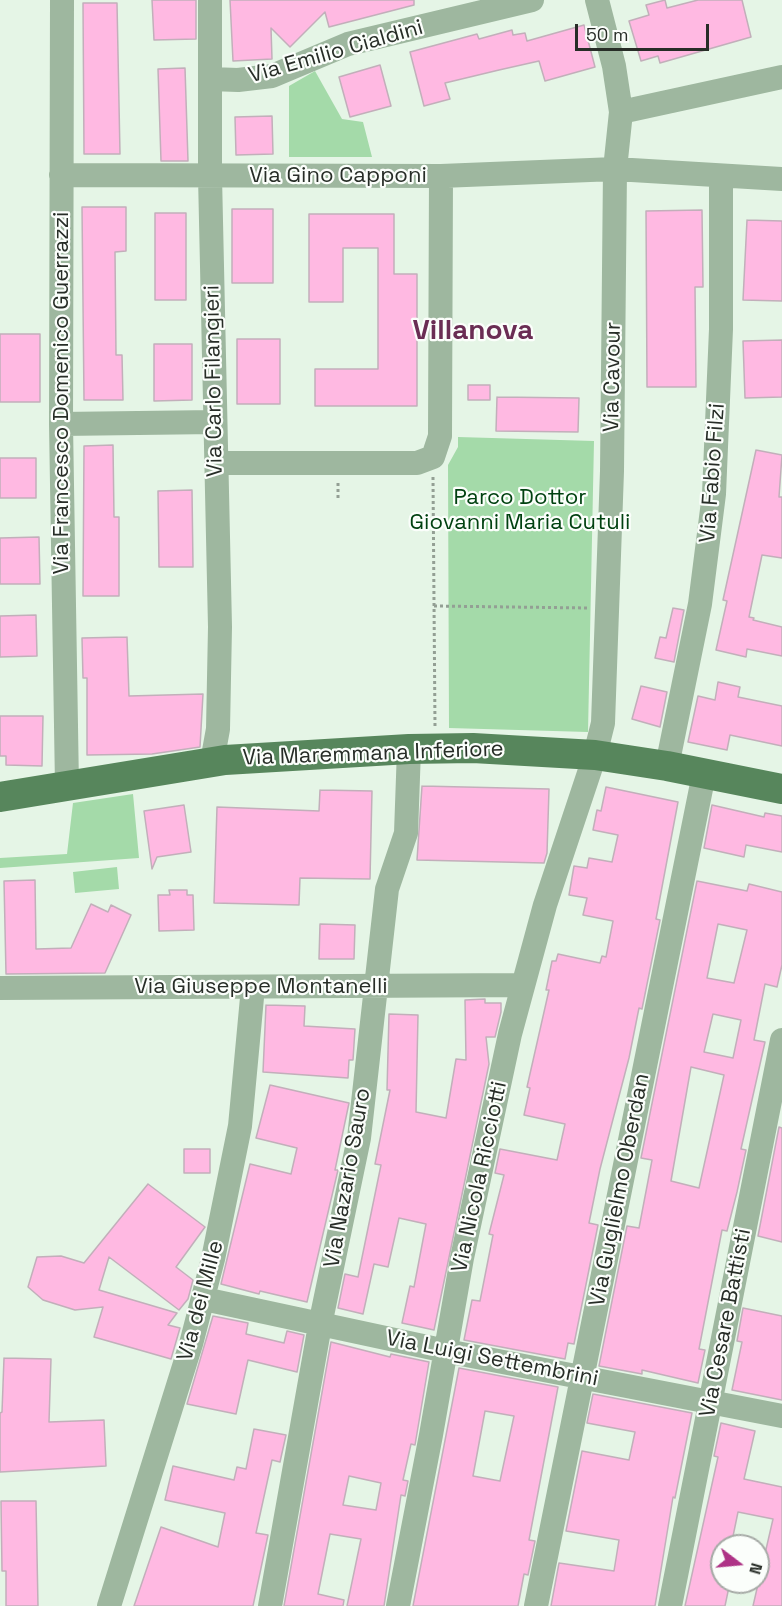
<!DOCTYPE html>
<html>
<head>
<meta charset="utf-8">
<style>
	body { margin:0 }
	#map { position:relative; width:782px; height:1606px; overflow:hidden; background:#e5f5e6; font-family:"Space Grotesk",sans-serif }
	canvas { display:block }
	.north { position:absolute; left:710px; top:1534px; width:60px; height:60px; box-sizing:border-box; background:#fbfefb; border:2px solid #a6aaa6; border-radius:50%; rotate:106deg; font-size:16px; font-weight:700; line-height:24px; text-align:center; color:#272d27 }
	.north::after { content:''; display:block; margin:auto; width:21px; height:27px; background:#ae3386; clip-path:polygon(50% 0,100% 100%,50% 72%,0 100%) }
	.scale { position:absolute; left:575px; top:24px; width:134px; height:27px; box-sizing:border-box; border:3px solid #272d27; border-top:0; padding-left:8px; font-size:18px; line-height:21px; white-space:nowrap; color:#272d27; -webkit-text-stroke:4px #fbfefb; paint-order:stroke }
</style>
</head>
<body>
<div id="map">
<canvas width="782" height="1606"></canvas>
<div class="north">N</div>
<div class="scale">50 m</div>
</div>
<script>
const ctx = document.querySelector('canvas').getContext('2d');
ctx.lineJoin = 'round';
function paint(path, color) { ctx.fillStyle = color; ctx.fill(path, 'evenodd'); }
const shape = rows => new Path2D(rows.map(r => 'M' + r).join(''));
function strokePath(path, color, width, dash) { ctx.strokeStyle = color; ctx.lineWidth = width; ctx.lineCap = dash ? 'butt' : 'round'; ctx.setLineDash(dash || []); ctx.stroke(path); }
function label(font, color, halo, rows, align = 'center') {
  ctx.font = font + ' "Space Grotesk",sans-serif'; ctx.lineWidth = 4.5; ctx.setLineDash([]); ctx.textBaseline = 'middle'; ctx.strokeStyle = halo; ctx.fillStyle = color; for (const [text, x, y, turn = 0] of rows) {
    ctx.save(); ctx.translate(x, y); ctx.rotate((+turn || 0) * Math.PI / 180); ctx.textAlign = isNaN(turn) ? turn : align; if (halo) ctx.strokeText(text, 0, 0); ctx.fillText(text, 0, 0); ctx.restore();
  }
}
paint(shape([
	[315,71,342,119,363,122,372,157,289,157,289,86],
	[458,437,594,441,588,732,449,728,448,465,458,447],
	[133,794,139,858,0,868,0,858,67,854,73,803],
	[117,867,119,889,75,893,73,872]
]), '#a4daa9');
const building = shape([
	[152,0,196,0,196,39,154,40,152,0],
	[230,0,414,0,414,5,329,27,325,12,290,47,271,28,272,59,233,61,230,0],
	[665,0,667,8,698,0,742,0,751,37,660,63,658,56,641,61,629,21,649,15,646,5,665,0],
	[83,3,117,3,120,154,84,154,83,3],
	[584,25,595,67,545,81,539,61,499,70,445,83,450,99,424,106,410,52,477,34,479,39,512,30,513,35,525,33,527,41,584,25],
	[380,65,391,106,350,117,339,77,380,65],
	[185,68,188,161,161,161,158,69,185,68],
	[272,116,273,154,236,155,235,117,272,116],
	[82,207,126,207,126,251,115,252,116,355,122,355,123,400,84,400,82,207],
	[232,209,273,209,273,283,232,283,232,209],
	[702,210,703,287,695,287,696,387,647,387,646,211,702,210],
	[155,213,186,213,186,300,155,300,155,213],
	[309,214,394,214,394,274,417,274,417,406,315,406,315,369,378,369,378,248,343,248,343,302,309,302,309,214],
	[747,220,782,221,782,301,743,300,747,220],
	[0,334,40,334,40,402,0,402,0,334],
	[237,339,280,339,280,404,237,404,237,339],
	[782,340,782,397,745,398,743,341,782,340],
	[154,344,192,344,192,400,154,401,154,344],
	[468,385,490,385,490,400,468,400,468,385],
	[497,397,579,398,578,432,496,431,497,397],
	[113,445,114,517,119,517,119,596,83,596,84,446,113,445],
	[756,450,782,455,779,497,782,497,782,558,762,555,749,617,754,618,753,620,782,627,782,656,747,649,746,657,716,650,727,601,723,600,756,450],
	[0,458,36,458,36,498,0,498,0,458],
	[192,490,193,567,159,567,158,491,192,490],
	[39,537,40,584,0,584,0,538,39,537],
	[673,608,684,610,674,662,655,658,660,637,666,638,673,608],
	[36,615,37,656,0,657,0,616,36,615],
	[127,637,129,696,203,694,200,747,152,754,87,755,87,678,83,678,82,638,127,637],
	[718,682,740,687,738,697,782,706,782,746,730,735,727,750,688,742,698,696,715,700,718,682],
	[641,686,667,692,660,727,632,719,641,686],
	[0,716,43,716,42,766,6,765,6,756,0,756,0,716],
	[422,786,549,789,547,853,544,863,417,860,422,786],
	[606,787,678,802,656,919,660,920,642,1009,639,1008,629,1058,600,1169,589,1223,598,1225,574,1344,568,1343,565,1359,464,1340,472,1300,480,1301,493,1235,489,1234,504,1175,495,1173,500,1149,557,1160,565,1124,524,1115,530,1088,527,1087,549,990,546,990,552,961,556,961,558,954,600,963,602,956,606,957,613,921,583,915,587,898,569,895,574,866,587,868,589,858,612,862,618,835,593,830,597,810,601,811,606,787],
	[320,790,372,791,370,879,300,878,299,905,214,903,217,807,319,811,320,790],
	[184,805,191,852,157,857,152,869,144,811,184,805],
	[712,805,764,817,765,813,782,816,782,852,746,845,744,857,704,848,712,805],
	[35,880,36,949,71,948,91,904,108,912,111,905,131,915,105,973,6,974,4,881,35,880],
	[697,881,747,891,749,884,782,892,782,965,777,987,765,984,754,1040,765,1042,741,1149,746,1150,737,1192,727,1231,722,1230,699,1349,705,1350,698,1383,642,1370,642,1374,599,1366,627,1226,639,1228,652,1160,641,1158,697,881],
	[718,924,747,930,734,983,707,978,718,924],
	[713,1014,741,1020,733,1058,704,1052,713,1014],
	[691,1067,724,1075,699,1188,671,1181,691,1067],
	[169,890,187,890,187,895,193,895,194,930,159,931,158,895,170,895,169,890],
	[320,924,355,925,354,959,319,959,320,924],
	[485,999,485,1003,501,1003,501,1012,495,1037,486,1037,489,1064,434,1330,402,1323,410,1286,414,1287,426,1224,399,1218,388,1267,374,1264,363,1314,338,1308,345,1274,358,1277,381,1165,375,1164,390,1090,387,1090,389,1014,418,1015,416,1112,446,1118,456,1059,466,1060,465,1000,485,999],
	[266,1005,305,1006,304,1026,355,1029,353,1060,349,1060,348,1078,263,1072,266,1005],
	[270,1085,349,1103,335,1170,338,1170,307,1302,260,1291,259,1294,221,1284,250,1164,291,1174,297,1148,256,1138,270,1085],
	[779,1127,782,1128,782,1242,758,1236,779,1127],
	[184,1149,210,1149,210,1173,184,1173,184,1149],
	[148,1184,205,1227,176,1267,193,1280,188,1299,179,1310,109,1257,99,1290,177,1313,168,1325,180,1328,171,1359,94,1337,103,1307,75,1310,43,1300,28,1287,37,1257,61,1256,84,1263,148,1184],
	[743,1308,782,1316,782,1400,732,1390,742,1342,737,1341,743,1308],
	[213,1316,248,1323,246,1334,284,1343,287,1331,304,1335,297,1372,248,1360,236,1414,187,1404,213,1316],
	[331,1342,390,1357,391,1354,429,1362,415,1445,411,1444,403,1480,408,1481,405,1496,401,1495,384,1606,347,1606,361,1539,330,1534,318,1594,344,1600,343,1606,284,1606,331,1342],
	[349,1476,381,1483,376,1510,343,1505,349,1476],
	[4,1358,51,1359,49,1422,104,1420,106,1466,0,1472,0,1413,2,1412,4,1358],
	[459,1368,558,1387,529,1540,535,1541,528,1575,524,1574,518,1606,413,1606,459,1368],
	[485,1411,514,1416,500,1481,473,1476,485,1411],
	[593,1394,692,1413,675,1498,673,1497,655,1606,551,1606,559,1563,614,1571,619,1540,566,1531,582,1451,629,1460,635,1432,587,1423,593,1394],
	[721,1423,755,1431,744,1479,782,1487,782,1606,753,1606,773,1519,738,1512,731,1546,722,1546,722,1582,730,1582,725,1606,685,1606,718,1457,714,1456,721,1423],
	[254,1429,286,1435,280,1462,272,1460,256,1533,268,1535,253,1606,134,1606,161,1527,218,1547,225,1513,165,1500,173,1466,234,1480,237,1467,246,1469,254,1429],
	[1,1501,36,1501,38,1606,6,1606,6,1571,2,1571,1,1501]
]);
paint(building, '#ffb9e2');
strokePath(building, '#c2afba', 1.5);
strokePath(shape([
	[433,477,435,726],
	[338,483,338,500],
	[434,606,588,608]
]), '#939f94', 3, [3, 3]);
strokePath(shape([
	[62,0,61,424,67,786],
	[210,0,210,176,220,627,218,729,212,762],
	[210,79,238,80,272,76,348,44,532,0],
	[621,112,782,77],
	[61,175,441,176,615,169,782,179],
	[61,424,215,422],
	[216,463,417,463,433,457,440,436,441,176],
	[667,766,700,604,714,494,721,329,721,177],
	[0,988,522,985],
	[204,1299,446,1351,782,1416],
	[109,1606,191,1344,213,1259,240,1126,253,987],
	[270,1606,320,1325,359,1138,387,889,406,833,409,749],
	[398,1606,431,1435,462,1258,510,1034,545,905,595,755,603,723,612,471,615,169,621,112,614,66,597,0],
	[536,1606,704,774],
	[670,1606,782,1040]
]), '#9eb79f', 24);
strokePath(shape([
	[0,797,225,760,409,749,473,748,595,755,667,766,782,789]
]), '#57865c', 30);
label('22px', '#272d27', '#fbfefb', [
	["Via Emilio Cialdini",336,52,-16],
	["Via Gino Capponi",338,176],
	["Via Cavour",613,377,-89],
	["Via Carlo Filangieri",214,381,-91],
	["Via Francesco Domenico Guerrazzi",62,393,-90],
	["Via Fabio Filzi",713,473,-86],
	["Via Maremmana Inferiore",373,754,-2],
	["Via Giuseppe Montanelli",261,987],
	["Via Nicola Ricciotti",480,1177,-78],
	["Via Nazario Sauro",348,1178,-80],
	["Via Guglielmo Oberdan",620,1190,-79],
	["Via dei Mille",201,1301,-75],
	["Via Cesare Battisti",726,1323,-79],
	["Via Luigi Settembrini",492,1359,11]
]);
label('22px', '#004110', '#fbfefb', [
	["Parco Dottor",520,498],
	["Giovanni Maria Cutuli",520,523]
]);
label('bold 28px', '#6a2d54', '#fbfefb', [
	["Villanova",473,331]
]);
</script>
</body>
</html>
